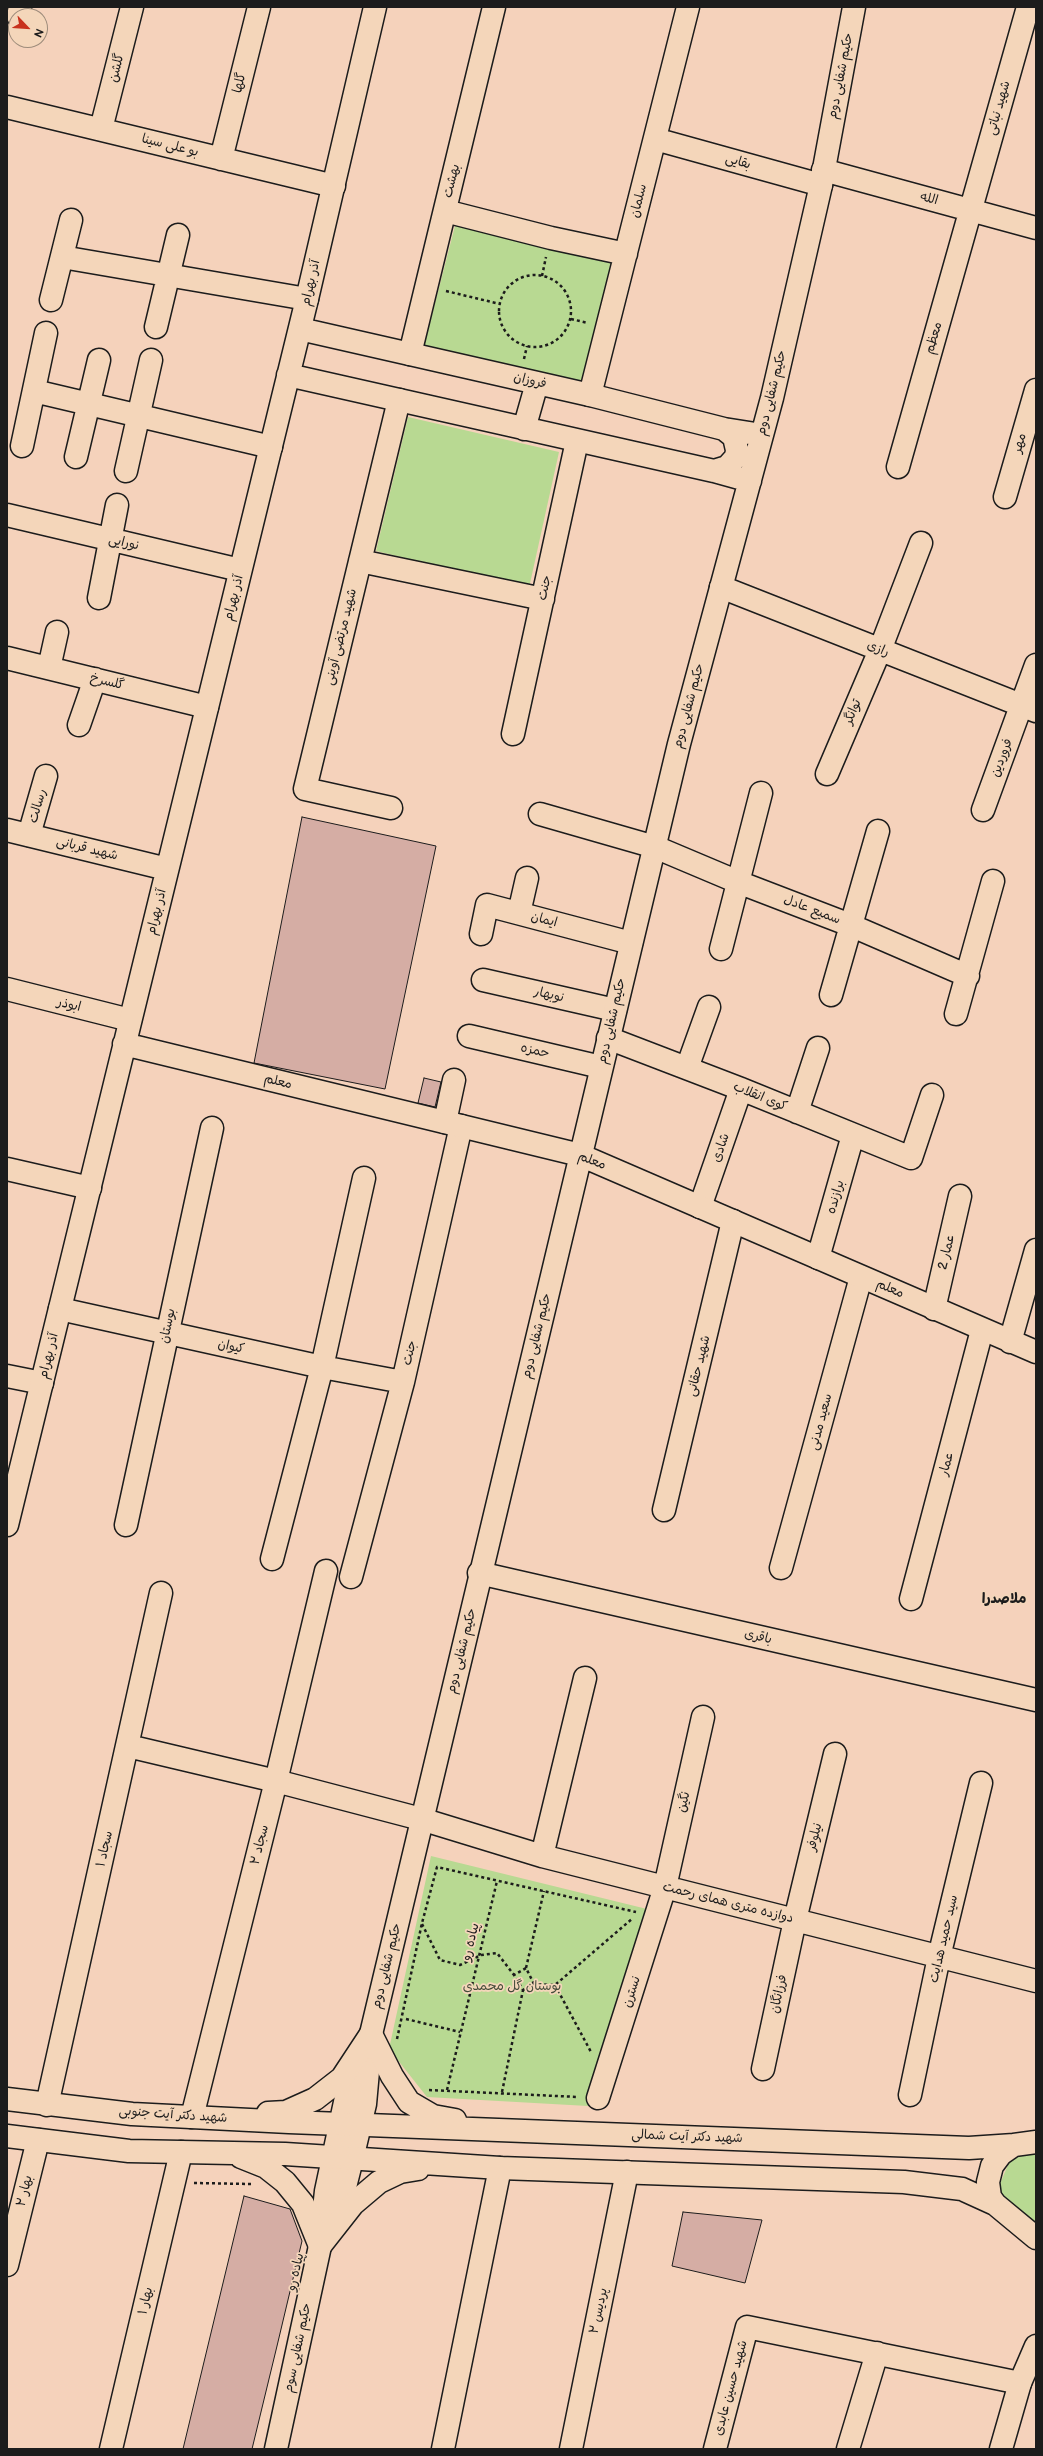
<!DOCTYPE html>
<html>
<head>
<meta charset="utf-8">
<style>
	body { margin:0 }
	#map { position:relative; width:1043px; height:2456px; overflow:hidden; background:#f5d2bb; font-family:"Balsamiq Sans",sans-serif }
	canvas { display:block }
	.frame { position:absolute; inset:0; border:8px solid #1c1c1c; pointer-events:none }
	.north { position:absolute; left:8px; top:8px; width:40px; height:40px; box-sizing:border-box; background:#f4d6ba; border:1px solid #9e8c7b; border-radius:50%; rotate:115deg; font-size:11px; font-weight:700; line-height:16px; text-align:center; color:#1c1c1c }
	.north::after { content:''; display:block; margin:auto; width:14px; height:18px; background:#c8321e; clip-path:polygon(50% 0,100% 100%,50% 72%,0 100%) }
</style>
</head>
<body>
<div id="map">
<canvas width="1043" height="2456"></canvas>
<div class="frame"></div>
<div class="north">N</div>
</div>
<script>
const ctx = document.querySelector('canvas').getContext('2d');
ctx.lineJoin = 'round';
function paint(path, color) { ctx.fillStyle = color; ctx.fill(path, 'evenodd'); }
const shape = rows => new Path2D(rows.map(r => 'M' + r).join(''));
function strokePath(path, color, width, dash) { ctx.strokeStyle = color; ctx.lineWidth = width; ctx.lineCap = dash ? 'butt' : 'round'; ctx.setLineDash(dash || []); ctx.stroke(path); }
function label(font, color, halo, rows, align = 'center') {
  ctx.font = font + ' "Balsamiq Sans","Playpen Sans Arabic",sans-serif'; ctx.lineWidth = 3.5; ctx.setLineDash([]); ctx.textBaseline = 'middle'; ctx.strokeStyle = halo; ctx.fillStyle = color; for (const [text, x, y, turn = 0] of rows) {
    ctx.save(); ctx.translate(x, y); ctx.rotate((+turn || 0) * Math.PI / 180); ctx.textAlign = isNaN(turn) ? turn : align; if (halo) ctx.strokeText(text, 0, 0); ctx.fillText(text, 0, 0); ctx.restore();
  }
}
paint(shape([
	[456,222,613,259,582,381,424,346],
	[408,417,559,452,529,588,376,551],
	[431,1856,647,1909,588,2106,427,2097,389,2049],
	[1033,2149,1036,2149,1036,2230,997,2191,1010,2160]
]), '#b8d992');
const building = shape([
	[302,817,436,846,385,1089,254,1063,302,817],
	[424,1078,441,1082,435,1107,418,1103,424,1078],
	[244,2196,290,2209,302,2241,277,2346,252,2449,183,2449,244,2196],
	[683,2212,762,2220,745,2283,672,2266,683,2212]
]);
paint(building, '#d5ada4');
strokePath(building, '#1c1c1c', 1);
const minor = shape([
	[18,16,20,7],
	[7,107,334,186],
	[101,129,132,7],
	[655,139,821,185],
	[221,159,259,7],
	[823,170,1036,228],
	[445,211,551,238,626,254],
	[62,257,307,299],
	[51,300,71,220],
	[156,327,178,235],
	[410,354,494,7],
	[34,391,271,447],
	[590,395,688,7],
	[22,446,46,333],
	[76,457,99,360],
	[898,467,1028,7],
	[126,471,151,360],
	[1005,497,1036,390],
	[7,515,240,570],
	[360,561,543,599],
	[721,587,1036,711],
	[99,598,117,505],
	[7,658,207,707],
	[49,668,57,632],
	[79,725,95,679],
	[513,734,577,441],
	[827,774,880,650,921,543],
	[391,808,305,789,399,400],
	[983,810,1036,665],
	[540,814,655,847,738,882,850,925,968,976],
	[29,835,46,776],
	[519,913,527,878],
	[481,934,487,905,631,943],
	[721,949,761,793],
	[483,980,615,1010],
	[7,989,130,1020],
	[831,995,878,831],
	[956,1014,993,881],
	[469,1036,601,1067],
	[608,1038,741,1089,911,1158,932,1095],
	[687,1068,709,1007],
	[797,1112,818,1048],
	[445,1122,454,1080],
	[7,1169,90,1188],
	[700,1207,741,1089],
	[818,1258,853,1135],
	[60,1309,322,1367,403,1382],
	[934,1309,960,1196],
	[7,1376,42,1383],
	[664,1510,733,1221],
	[126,1525,212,1128],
	[272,1559,322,1367,364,1178],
	[781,1568,861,1277],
	[479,1573,1036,1700],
	[351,1577,403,1382,461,1126],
	[911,1599,982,1330],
	[128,1746,276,1781,421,1819,542,1856,1036,1981],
	[542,1856,585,1678],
	[763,2069,795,1920,835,1754],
	[910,2095,939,1957,981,1783],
	[598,2098,665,1887,703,1717],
	[47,2105,161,1593],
	[192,2117,276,1781,326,1571],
	[7,2265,38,2140],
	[111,2449,181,2152],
	[443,2449,500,2168],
	[571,2449,627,2172],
	[715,2449,747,2327,1020,2383],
	[848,2449,877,2353]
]);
const tertiary = shape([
	[300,329,590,395,724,429,762,435],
	[288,375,714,471,750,481],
	[524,429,537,383],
	[714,471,727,467,736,457,737,450,734,437,724,429],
	[7,830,167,869],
	[124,1044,580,1155,1036,1352],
	[1010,1342,1036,1250],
	[7,1525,307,299,375,7],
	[328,2227,343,2195,352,2159,365,2104,369,2060],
	[276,2449,320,2246,326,2191,345,2102,371,2034,679,744,772,398,821,185,854,7],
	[1001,2449,1020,2383,1036,2346]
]);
const secondary = shape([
	[7,2099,132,2114,289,2122,969,2148,1014,2145],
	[268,2113,286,2112,315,2099,342,2078,371,2034,392,2076,409,2102,433,2116,455,2120],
	[7,2136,129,2151,285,2154,500,2168,904,2182,962,2189,995,2204],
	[1036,2142,1014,2145,1001,2154,992,2166,988,2182,990,2197,995,2204,1036,2238],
	[241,2157,266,2167,285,2182,303,2204,320,2246],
	[320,2246,353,2204,379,2182,400,2172,418,2169]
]);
strokePath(minor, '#1c1c1c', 25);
strokePath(tertiary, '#1c1c1c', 25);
strokePath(secondary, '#1c1c1c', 25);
strokePath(shape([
	'499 311a36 36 0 1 1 72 0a36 36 0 1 1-72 0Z',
	[542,276,546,257],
	[446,291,500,304],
	[571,319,588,323],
	[524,359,527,346],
	[422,1924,440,1960,460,1965,481,1955,497,1953,514,1975],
	[526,1968,544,1891],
	[534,1984,526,1968,514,1975,523,1990,534,1984,555,1985,633,1918],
	[555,1985,591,2052],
	[406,2019,460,2032],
	[397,2039,422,1923,437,1867,636,1912],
	[429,2090,578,2097],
	[447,2090,497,1881],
	[502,2092,523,1990],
	[194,2183,251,2184]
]), '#1c1c1c', 2.5, [3, 3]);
strokePath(minor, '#f4d6ba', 22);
strokePath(tertiary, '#f4d6ba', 22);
strokePath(secondary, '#f4d6ba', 22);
label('13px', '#1c1c1c', '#f4d6ba', [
	["گلشن",117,68,-76],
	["حکیم شفایی دوم",841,76,-79],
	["گلها",240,83,-76],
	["شهید نباتی",999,108,-74],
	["بو علی سینا",170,146,14],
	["بقایی",738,162,16],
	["بهشت",452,181,-76],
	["الله",929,199,15],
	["سلمان",639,201,-76],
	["آذر بهرام",311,283,-77],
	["معظم",934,338,-74],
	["فروزان",530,381,13],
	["حکیم شفایی دوم",772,393,-76],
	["مهر",1020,443,-74],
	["نورایی",124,543,13],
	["جنت",545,588,-78],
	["آذر بهرام",234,598,-76],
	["شهید مرتضی آوینی",341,637,-76],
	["رازی",878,649,22],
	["گلسرخ",107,682,14],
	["حکیم شفایی دوم",689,706,-75],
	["توانگر",853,712,-67],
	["فروردین",1002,758,-69],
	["رسالت",38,806,-74],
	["شهید قربانی",87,849,14],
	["سمیع عادل",812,910,21],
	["آذر بهرام",157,912,-76],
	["ایمان",544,920,15],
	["نوبهار",549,995,13],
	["ابوذر",69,1005,14],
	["حکیم شفایی دوم",612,1021,-77],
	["حمزه",535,1051,13],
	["معلم",278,1082,14],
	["کوی انقلاب",760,1097,22],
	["شادی",721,1148,-71],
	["معلم",592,1161,22],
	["برازنده",836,1197,-74],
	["عمار 2",947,1252,-77],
	["معلم",890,1289,24],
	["بوستان",168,1326,-78],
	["حکیم شفایی دوم",537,1336,-76],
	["کیوان",231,1347,12],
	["جنت",410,1353,-77],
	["آذر بهرام",49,1356,-76],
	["شهید حقانی",699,1366,-76],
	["سعید مدنی",821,1422,-75],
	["عمار",947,1464,-75],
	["باقری",758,1637,13],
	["حکیم شفایی دوم",462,1651,-76],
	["نگین",684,1802,-77],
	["نیلوفر",815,1837,-76],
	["سجاد ۲",260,1845,-76],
	["سجاد ۱",105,1849,-77],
	["دوازده متری همای رحمت",728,1903,14],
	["سید حمید هدایت",944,1939,-77],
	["پیاده رو",471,1942,-76],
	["حکیم شفایی دوم",387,1966,-76],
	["نسترن",632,1992,-72],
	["فرزانگان",779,1994,-78],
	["شهید دکتر آیت جنوبی",173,2115,4],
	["شهید دکتر آیت شمالی",687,2137,2],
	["بهار ۲",25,2191,-76],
	["پیاده رو",296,2272,-77],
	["بهار ۱",146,2301,-77],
	["پردیس ۲",599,2311,-78],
	["حکیم شفایی سوم",298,2348,-78],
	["شهید حسین عابدی",731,2388,-75]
]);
label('13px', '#434b3a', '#f4d6ba', [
	["بوستان گل محمدی",512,1987]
]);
label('bold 14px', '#1c1c1c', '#f4d6ba', [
	["ملاصدرا",1004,1599]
]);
</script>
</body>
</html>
